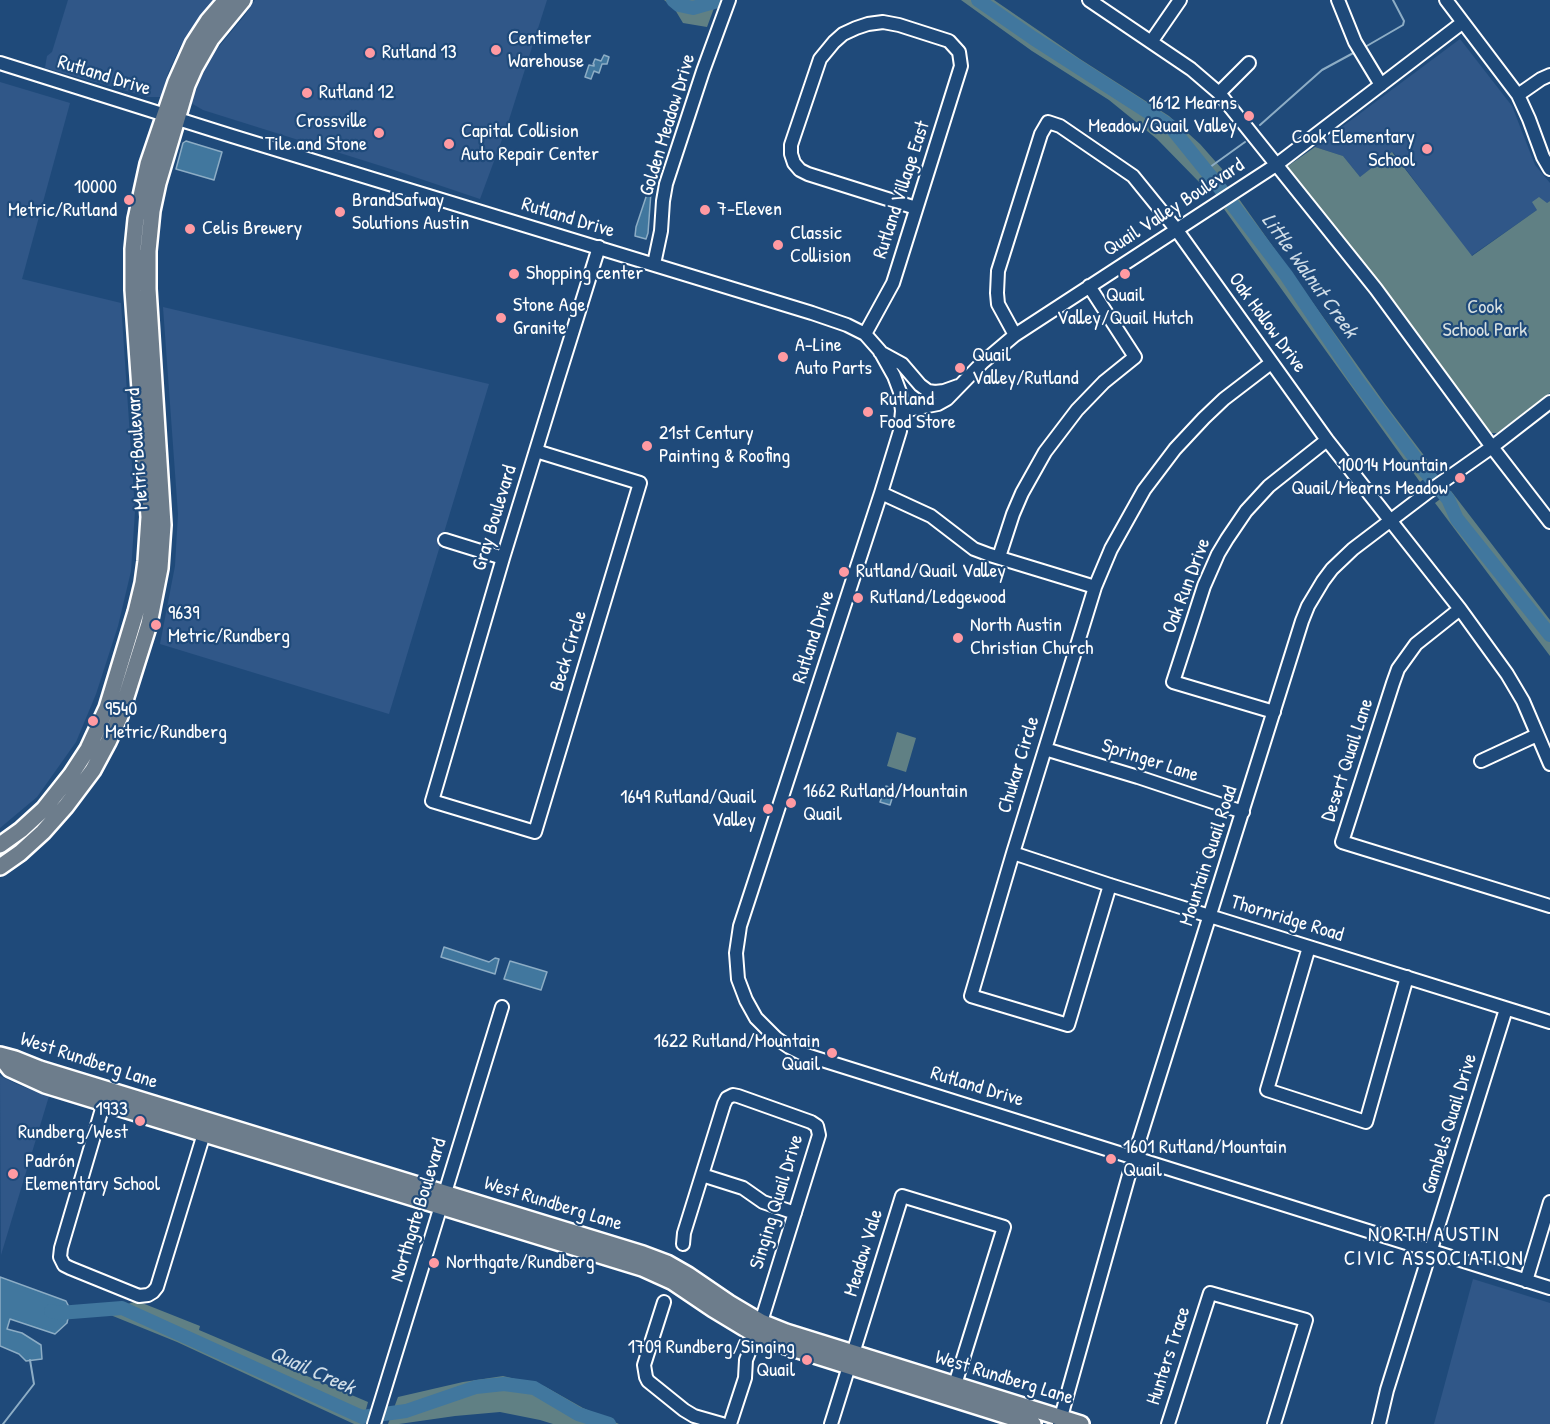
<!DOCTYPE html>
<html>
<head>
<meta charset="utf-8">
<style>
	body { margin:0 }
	canvas { display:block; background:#1f4a7a }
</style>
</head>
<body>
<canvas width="1550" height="1424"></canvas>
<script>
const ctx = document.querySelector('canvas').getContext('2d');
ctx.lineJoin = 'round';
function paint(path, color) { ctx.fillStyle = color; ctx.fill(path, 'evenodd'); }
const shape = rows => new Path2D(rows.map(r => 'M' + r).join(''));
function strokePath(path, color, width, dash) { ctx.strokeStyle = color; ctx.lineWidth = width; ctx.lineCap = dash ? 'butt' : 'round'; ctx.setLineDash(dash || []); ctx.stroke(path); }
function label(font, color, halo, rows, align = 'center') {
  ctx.font = font + ' "Patrick Hand",sans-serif'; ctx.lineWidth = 4.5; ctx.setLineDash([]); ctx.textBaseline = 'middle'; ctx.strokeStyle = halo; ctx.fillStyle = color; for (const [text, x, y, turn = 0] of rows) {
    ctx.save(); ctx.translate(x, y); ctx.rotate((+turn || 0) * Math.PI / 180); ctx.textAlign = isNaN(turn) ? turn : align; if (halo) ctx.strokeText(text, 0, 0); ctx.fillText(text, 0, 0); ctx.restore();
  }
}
paint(shape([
	[68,0,214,0,201,16,181,45,168,73,161,97,148,97,45,68,47,56,52,52],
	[255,0,547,0,507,126,480,199,394,170,203,110,191,103,208,60,245,15],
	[1460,39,1512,106,1535,165,1550,183,1550,201,1471,256,1393,152,1360,177,1343,156,1315,147],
	[0,82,70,103,22,279,121,303,135,511,131,571,118,626,96,694,76,742,37,797,0,828],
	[163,307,489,384,389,714,160,644,175,566,178,514],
	[0,1076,21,1086,49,1096,1,1255],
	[1473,1279,1550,1303,1550,1424,1434,1424]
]), '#305788');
paint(shape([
	[664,0,717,0,707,27,683,23,674,8],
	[961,0,994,0,1080,59,1169,116,1200,144,1230,178,1207,194,1201,184,1157,139,1109,100,1032,51],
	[1315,147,1343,156,1360,177,1392,152,1472,256,1537,210,1532,202,1539,197,1547,203,1550,201,1550,393,1501,430,1497,433,1491,433,1489,431,1288,168,1288,166],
	[1239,199,1385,404,1435,470,1420,482,1224,209],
	[1451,491,1550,620,1550,656,1435,503],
	[897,732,916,738,906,772,887,766],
	[137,1301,200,1326,199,1330,368,1402,362,1424,354,1424,177,1342,103,1312],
	[503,1376,544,1386,583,1408,619,1424,553,1424,540,1420,500,1412,455,1416,399,1424,388,1424,398,1397,463,1382]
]), '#608084');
const water = shape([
	[604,55,609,57,607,64,602,64,599,73,594,71,591,79,585,77,589,65,594,66,594,64,593,64,595,59,601,61,604,55],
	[186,141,222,152,214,180,176,169,183,143,186,141],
	[648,191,651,192,648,233,646,239,635,236,636,227,648,191],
	[886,786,895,789,890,805,880,802,886,786],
	[444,947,489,962,495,958,499,959,495,974,441,957,444,947],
	[510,961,547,972,541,990,504,979,510,961],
	[0,1277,66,1301,70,1309,67,1323,55,1334,10,1319,7,1329,22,1333,41,1345,42,1359,26,1361,19,1354,0,1346,0,1277]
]);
paint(water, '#41779e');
strokePath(water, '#8dadc5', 1.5);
strokePath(shape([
	[1365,47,1403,25,1404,21,1393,0],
	[1260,125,1322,70,1357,51],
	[1206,170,1245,142],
	[3,1424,34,1384,30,1360]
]), '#8dadc5', 2);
strokePath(shape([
	[673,0,679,5,693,8,721,0],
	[978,0,1033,38,1170,126,1216,183,1286,275,1356,379,1424,470,1448,499,1457,519,1550,635],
	[51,1311,59,1313,122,1308,362,1417,406,1411,476,1387,504,1384,534,1388,578,1414,609,1424]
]), '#41779e', 14);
const minor = shape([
	[1089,0,1191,69,1219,93,1376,289,1492,447,1550,522],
	[1338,0,1355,42,1381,85],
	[1446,0,1518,95,1529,119,1543,157,1550,169],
	[1151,42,1180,0],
	[0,63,232,136,812,313,847,325,865,334,880,351,894,376,900,392,902,411,900,431,881,493,740,926,736,953,738,979,746,1000,756,1018,776,1038,789,1047,803,1054,1550,1288],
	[1219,93,1249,63],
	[1518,95,1541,79,1550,75],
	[654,264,661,231,663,201,666,184,703,71,729,0],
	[865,334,893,283,961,66,959,52,949,41,899,25,883,22,868,24,856,28,843,34,834,42,820,59,794,136,791,145,791,154,794,163,800,170,808,174,916,208],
	[1015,335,998,304,997,293,998,271,1041,134,1048,122,1060,126,1133,176,1176,229,1327,440,1460,609,1507,674,1523,701,1550,764],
	[880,352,902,364,920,385,928,391,935,392,944,391,958,386],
	[902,411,938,404,947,399,982,363,1015,335,1276,165,1462,23],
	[536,451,640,483,535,832,432,801,503,558,556,385,599,247],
	[881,493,931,516,974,549,990,555,1095,587],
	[445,540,503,558],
	[999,557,1013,514,1022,493,1045,452,1077,410,1104,382,1135,357,1089,286],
	[1460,609,1416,644,1398,669,1393,683,1342,842,1550,906],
	[1274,712,1173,682,1204,586,1218,554,1227,539,1246,511,1269,486,1327,440],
	[1045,749,1138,777,1243,812],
	[1481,761,1537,735],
	[1013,853,1110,885,1550,1022],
	[1110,885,1068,1025,971,996,1013,853,1095,587,1111,549,1144,490,1175,449,1204,418,1224,399,1271,363],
	[1309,947,1267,1090,1366,1122,1407,977],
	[104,1102,61,1248,60,1257,64,1265,70,1268,139,1296,148,1295,153,1292,157,1287,206,1127],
	[702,1175,743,1188,763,1202,795,1213],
	[683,1244,684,1233,724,1104,727,1098,733,1095,738,1096,811,1122,817,1126,819,1135,761,1322,746,1360,745,1378,730,1424],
	[1526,1281,1550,1202],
	[664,1302,644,1365,646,1377,648,1381,684,1410,694,1416,722,1424],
	[374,1424,502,1007],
	[831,1424,902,1196,1004,1227,953,1391],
	[1059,1424,1134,1157,1302,621,1308,606,1323,581,1332,569,1353,549,1428,492,1492,447,1550,402],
	[1168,1424,1210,1293,1306,1320,1274,1424],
	[1379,1424,1387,1390,1506,1009]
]);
const major = shape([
	[0,845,21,830,44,809,71,775,88,749,107,708,136,612,143,583,146,561,149,517,133,290,133,249,136,219,148,164,176,82,193,44,208,21,226,0],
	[0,867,20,853,43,832,66,806,93,770,108,742,120,716,149,624,160,568,163,525,148,289,148,251,152,211,158,183,177,119,187,85,195,67,211,39,243,0],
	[0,1055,15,1059,40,1069,643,1254,667,1263,688,1275,729,1303,761,1322,786,1332,1081,1424],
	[0,1056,10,1069,45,1085,642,1268,673,1282,713,1309,756,1335,779,1344,1033,1424]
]);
strokePath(minor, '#fff', 16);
strokePath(major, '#fff', 20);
strokePath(minor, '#1f4a7a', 12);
strokePath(major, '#6d7d8c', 15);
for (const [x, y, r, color] of [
	[496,50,6,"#ff9aa2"],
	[370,53,6,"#ff9aa2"],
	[307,93,6,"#ff9aa2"],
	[1249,116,6,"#ff9aa2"],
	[379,133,6,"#ff9aa2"],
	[449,144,6,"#ff9aa2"],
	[1427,149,6,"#ff9aa2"],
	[129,200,6,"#ff9aa2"],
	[705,210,6,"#ff9aa2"],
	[340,212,6,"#ff9aa2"],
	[190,229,6,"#ff9aa2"],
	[778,245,6,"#ff9aa2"],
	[514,274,6,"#ff9aa2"],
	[1125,274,6,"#ff9aa2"],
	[501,318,6,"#ff9aa2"],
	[783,357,6,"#ff9aa2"],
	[960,368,6,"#ff9aa2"],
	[868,412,6,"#ff9aa2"],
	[647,446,6,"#ff9aa2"],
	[1460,478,6,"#ff9aa2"],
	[844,572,6,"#ff9aa2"],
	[858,598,6,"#ff9aa2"],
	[156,625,6,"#ff9aa2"],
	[958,638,6,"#ff9aa2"],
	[93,721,6,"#ff9aa2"],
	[791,803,6,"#ff9aa2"],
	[768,809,6,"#ff9aa2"],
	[832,1053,6,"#ff9aa2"],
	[140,1121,6,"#ff9aa2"],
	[1111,1159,6,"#ff9aa2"],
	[13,1174,6,"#ff9aa2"],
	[434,1263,6,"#ff9aa2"],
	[807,1360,6,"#ff9aa2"]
]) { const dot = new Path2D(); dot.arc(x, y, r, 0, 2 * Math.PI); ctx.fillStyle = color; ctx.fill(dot); strokePath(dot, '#1f4a7a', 2); }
label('20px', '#fff', '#1f4a7a', [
	["Centimeter",508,39],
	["Warehouse",508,62],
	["Rutland 13",382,53],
	["Rutland 12",319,93],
	["1612 Mearns",1237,104,"right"],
	["Meadow/Quail Valley",1237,127,"right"],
	["Crossville",367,122,"right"],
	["Tile and Stone",367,145,"right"],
	["Capital Collision",461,132],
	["Auto Repair Center",461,155],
	["Cook Elementary",1415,138,"right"],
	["School",1415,161,"right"],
	["10000",117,188,"right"],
	["Metric/Rutland",117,211,"right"],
	["BrandSafway",352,201],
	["Solutions Austin",352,224],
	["7-Eleven",717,210],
	["Celis Brewery",202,229],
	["Classic",790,234],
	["Collision",790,257],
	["Shopping center",526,274],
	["Quail",1125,296,"center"],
	["Valley/Quail Hutch",1125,319,"center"],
	["Stone Age",513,306],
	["Granite",513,329],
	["A-Line",795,346],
	["Auto Parts",795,369],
	["Quail",972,356],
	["Valley/Rutland",972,379],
	["Rutland",880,400],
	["Food Store",880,423],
	["21st Century",659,434],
	["Painting & Roofing",659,457],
	["10014 Mountain",1448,466,"right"],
	["Quail/Mearns Meadow",1448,489,"right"],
	["Rutland/Quail Valley",856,572],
	["Rutland/Ledgewood",870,598],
	["9639",168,614],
	["Metric/Rundberg",168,637],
	["North Austin",970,626],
	["Christian Church",970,649],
	["9540",105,710],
	["Metric/Rundberg",105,733],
	["1662 Rutland/Mountain",803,792],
	["Quail",803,815],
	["1649 Rutland/Quail",756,798,"right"],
	["Valley",756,821,"right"],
	["1622 Rutland/Mountain",820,1042,"right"],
	["Quail",820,1065,"right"],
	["1933",128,1110,"right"],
	["Rundberg/West",128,1133,"right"],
	["1601 Rutland/Mountain",1123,1148],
	["Quail",1123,1171],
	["Padrón",25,1162],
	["Elementary School",25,1185],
	["Northgate/Rundberg",446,1263],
	["1709 Rundberg/Singing",795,1348,"right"],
	["Quail",795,1371,"right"]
], 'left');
label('20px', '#fff', '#1f4a7a', [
	["Rutland Drive",104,76,17],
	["Golden Meadow Drive",668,125,-73],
	["Rutland Village East",902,190,-72],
	["Quail Valley Boulevard",1174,208,-33],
	["Rutland Drive",568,218,17],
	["Oak Hollow Drive",1267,323,54],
	["Metric Boulevard",138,449,-94],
	["Gray Boulevard",495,518,-73],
	["Oak Run Drive",1187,586,-69],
	["Rutland Drive",814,637,-72],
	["Beck Circle",569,651,-73],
	["Desert Quail Lane",1348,760,-72],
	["Springer Lane",1150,761,18],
	["Chukar Circle",1019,765,-73],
	["Mountain Quail Road",1209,856,-72],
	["Thornridge Road",1287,919,17],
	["West Rundberg Lane",89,1061,18],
	["Rutland Drive",977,1087,17],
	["Gambels Quail Drive",1450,1124,-73],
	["Singing Quail Drive",777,1202,-73],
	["West Rundberg Lane",553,1204,17],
	["Northgate Boulevard",419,1210,-73],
	["Meadow Vale",864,1253,-73],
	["Hunters Trace",1169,1356,-72],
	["West Rundberg Lane",1004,1378,17]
]);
label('20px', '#d7dfe0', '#1f4a7a', [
	["Cook",1485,308],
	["School Park",1485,331]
]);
label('italic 21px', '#d0dde7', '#1f4a7a', [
	["Little Walnut Creek",1309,276,54],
	["Quail Creek",312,1371,24]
]);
ctx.letterSpacing = '1.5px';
label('21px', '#fff', '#1f4a7a', [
	["NORTH AUSTIN",1434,1235],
	["CIVIC ASSOCIATION",1434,1259]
]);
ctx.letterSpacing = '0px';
</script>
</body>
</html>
